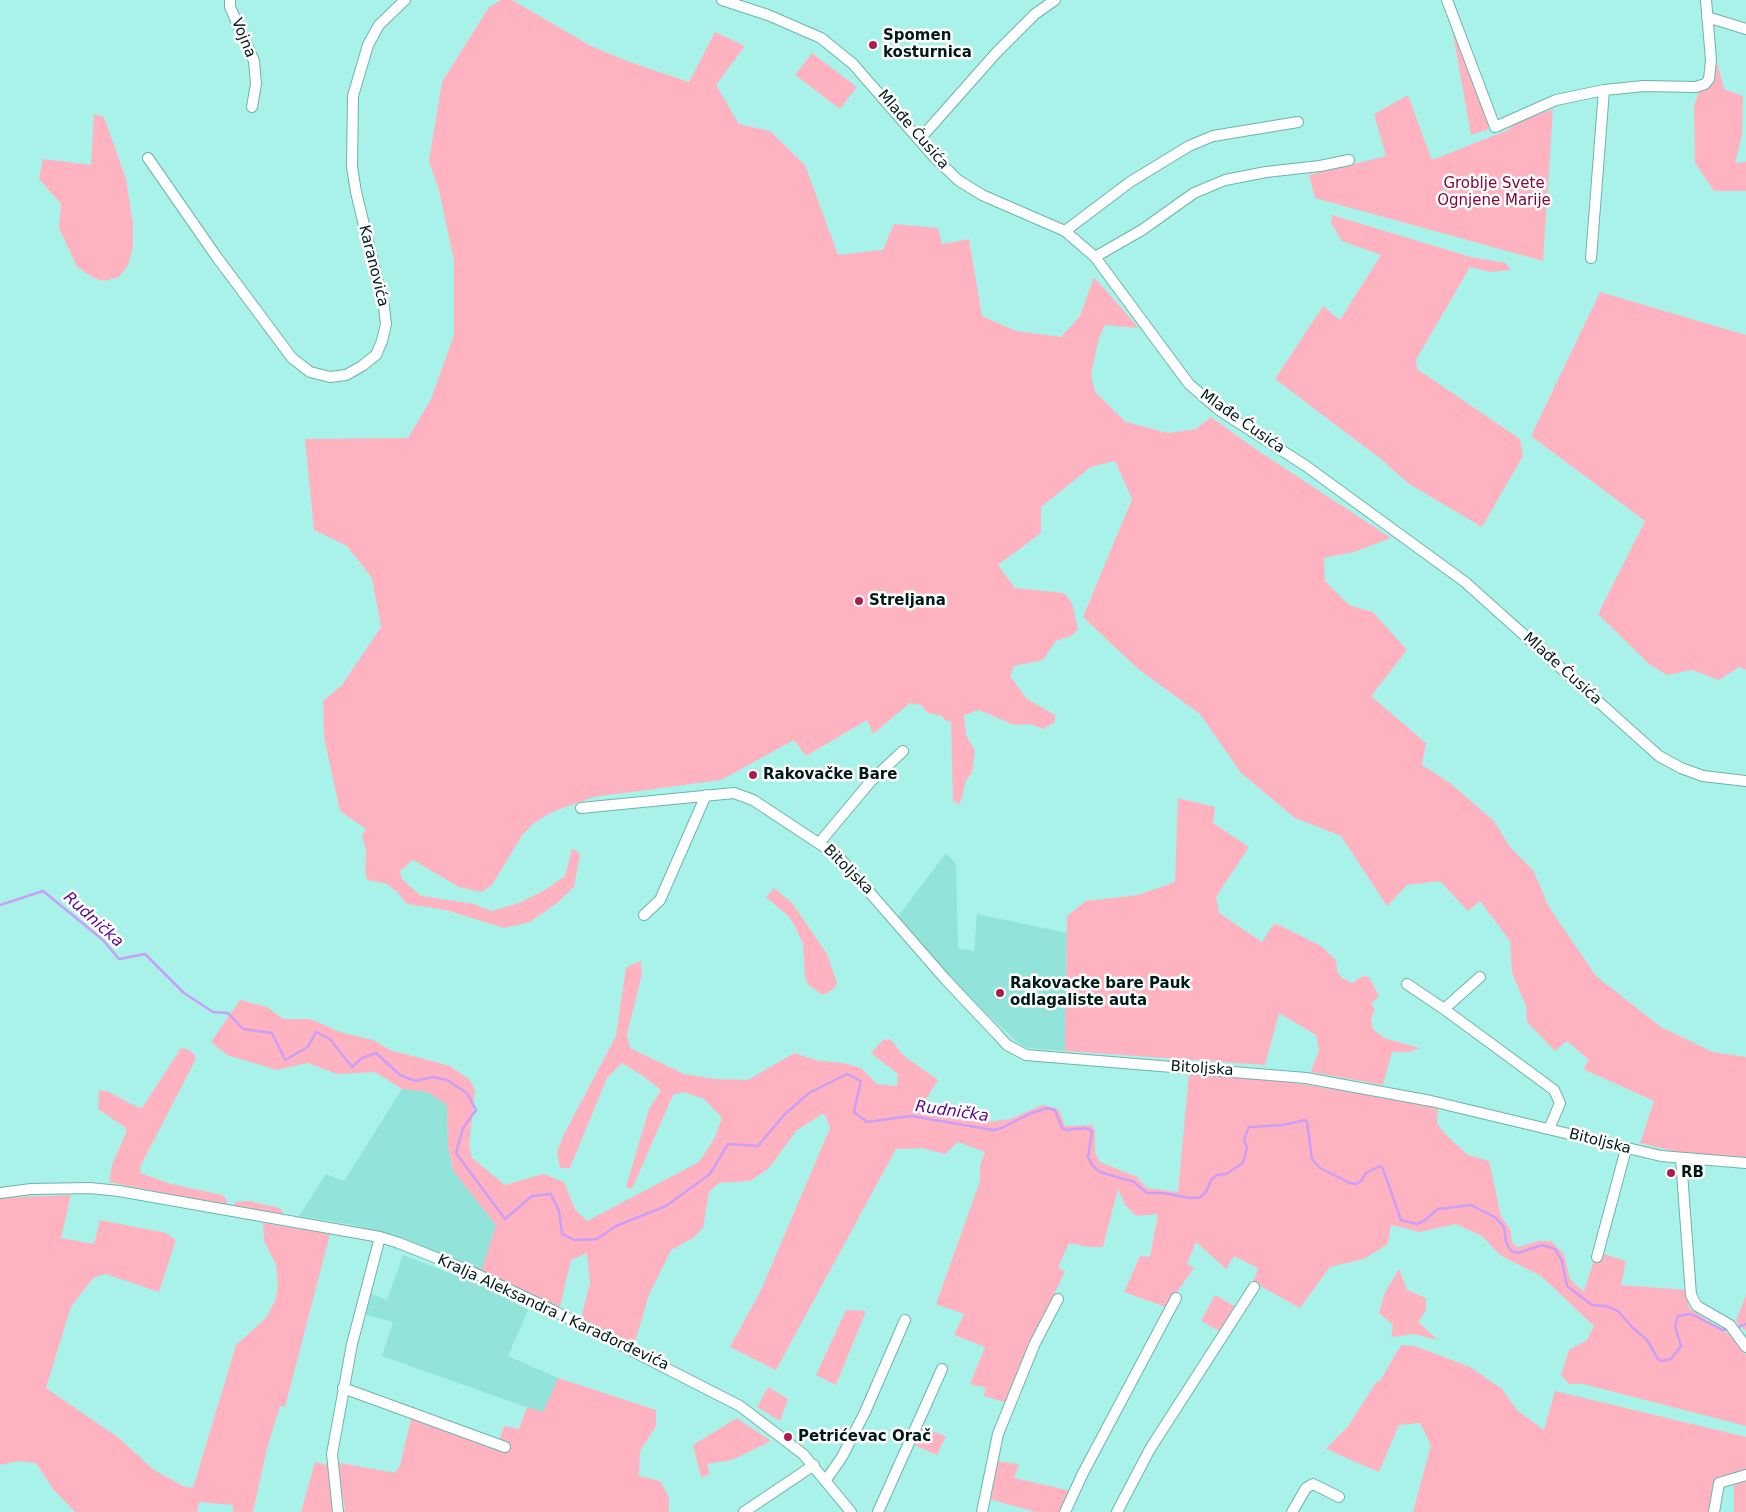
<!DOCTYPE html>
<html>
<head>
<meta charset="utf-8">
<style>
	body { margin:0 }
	canvas { display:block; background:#a9f2e9 }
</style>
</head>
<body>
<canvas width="1746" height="1512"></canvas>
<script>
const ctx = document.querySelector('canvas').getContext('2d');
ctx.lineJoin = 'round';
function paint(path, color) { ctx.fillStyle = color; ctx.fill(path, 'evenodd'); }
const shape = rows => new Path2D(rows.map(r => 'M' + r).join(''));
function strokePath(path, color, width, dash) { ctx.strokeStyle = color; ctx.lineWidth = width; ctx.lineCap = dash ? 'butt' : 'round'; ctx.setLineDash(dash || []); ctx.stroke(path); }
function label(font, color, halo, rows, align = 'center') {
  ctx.font = font + ' "DejaVu Sans",sans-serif'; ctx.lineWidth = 5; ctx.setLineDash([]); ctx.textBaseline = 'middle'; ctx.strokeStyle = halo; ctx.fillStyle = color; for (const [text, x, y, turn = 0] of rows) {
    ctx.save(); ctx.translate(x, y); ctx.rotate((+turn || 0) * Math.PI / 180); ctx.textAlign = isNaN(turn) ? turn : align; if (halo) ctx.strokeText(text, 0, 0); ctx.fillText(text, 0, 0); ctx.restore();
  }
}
paint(shape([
	[946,853,956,864,958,948,974,951,977,914,1067,933,1065,1051,1028,1048,1017,1042,956,985,896,919],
	[402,1089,428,1092,447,1105,448,1147,454,1172,496,1225,481,1272,390,1236,349,1224,299,1216,326,1174,344,1181],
	[403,1255,483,1286,528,1310,508,1356,558,1378,543,1413,382,1356,393,1322,364,1314,369,1293,387,1300]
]), '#92e4db');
paint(shape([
	[501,0,512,0,591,46,627,61,689,82,715,32,745,46,716,85,739,124,770,131,805,165,838,255,883,250,894,224,938,228,942,244,969,239,982,316,1016,331,1061,337,1080,316,1094,277,1139,328,1105,325,1099,338,1091,374,1095,392,1126,422,1168,433,1196,429,1211,417,1254,448,1391,538,1354,552,1324,558,1325,581,1349,605,1373,612,1407,650,1371,696,1426,743,1422,765,1450,783,1494,821,1510,847,1533,870,1549,907,1596,976,1661,1027,1713,1052,1746,1057,1746,1158,1678,1152,1640,1143,1654,1101,1583,1069,1589,1060,1567,1041,1555,1051,1527,1022,1526,1006,1512,973,1510,941,1480,901,1468,911,1440,881,1407,885,1387,906,1341,836,1295,818,1241,773,1200,714,1138,669,1083,617,1132,499,1115,461,1091,467,1041,507,1041,533,998,565,1015,588,1064,593,1072,603,1078,629,1073,635,1056,641,1043,660,1014,666,1010,676,1027,699,1055,715,1055,722,1043,729,1030,724,1014,725,979,710,964,715,966,735,975,751,972,773,966,780,960,804,953,801,951,722,945,720,942,716,928,713,921,705,910,703,873,734,867,720,806,756,794,740,721,780,593,797,550,813,533,824,523,834,492,885,481,892,459,887,413,860,400,871,402,879,421,896,474,904,491,911,519,903,545,890,565,876,572,849,574,849,580,854,574,887,557,903,530,922,504,928,446,910,407,904,397,892,387,884,367,880,365,871,366,850,362,836,366,829,340,811,324,737,323,701,342,685,381,627,372,578,347,546,314,530,305,439,408,438,431,399,454,335,454,261,439,190,429,161,442,82,489,7],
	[1450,17,1491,120,1487,130,1471,135],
	[812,53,857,87,840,109,795,75],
	[1709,61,1718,65,1724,89,1743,96,1742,136,1735,163,1746,162,1746,191,1714,191,1695,163,1694,106],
	[1408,95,1432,160,1508,130,1514,123,1553,109,1543,261,1315,198,1309,175,1386,156,1374,114],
	[94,114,104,117,126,179,133,224,133,248,128,265,119,277,104,281,94,278,77,267,59,228,61,204,39,179,43,159,91,165],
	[1332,215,1471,257,1506,263,1511,270,1490,272,1470,267,1416,360,1417,369,1520,439,1523,456,1482,527,1409,484,1382,460,1275,379,1323,306,1340,320,1381,255,1342,241,1331,223],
	[1600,292,1746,335,1746,670,1739,667,1719,680,1692,670,1667,675,1649,664,1598,614,1645,521,1531,436],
	[1178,798,1215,807,1213,823,1249,847,1216,897,1219,913,1262,942,1272,926,1277,924,1321,946,1336,960,1337,971,1342,978,1352,983,1363,976,1369,977,1379,996,1371,1004,1375,1009,1371,1019,1373,1029,1384,1038,1420,1048,1410,1052,1392,1052,1383,1085,1311,1072,1319,1050,1316,1035,1279,1013,1265,1065,1065,1051,1067,916,1086,901,1138,895,1175,882],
	[774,888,792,903,827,954,837,983,835,988,823,995,808,985,805,977,803,944,796,928,789,917,766,897],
	[641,961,642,974,627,1035,630,1048,684,1074,714,1079,748,1080,794,1053,819,1061,844,1063,861,1068,877,1084,897,1086,898,1074,871,1053,883,1040,890,1039,904,1056,938,1080,920,1109,933,1113,988,1122,1010,1119,1043,1105,1055,1108,1059,1110,1065,1126,1092,1125,1095,1130,1095,1153,1100,1162,1137,1177,1147,1188,1178,1192,1189,1074,1277,1080,1438,1106,1437,1123,1445,1134,1468,1155,1489,1161,1501,1216,1510,1229,1512,1243,1518,1247,1538,1241,1551,1241,1564,1254,1570,1279,1584,1292,1595,1256,1601,1253,1626,1261,1621,1285,1686,1290,1689,1308,1733,1337,1746,1355,1746,1426,1583,1384,1569,1384,1561,1375,1569,1350,1587,1340,1594,1326,1541,1276,1500,1255,1482,1236,1456,1224,1420,1232,1391,1225,1388,1244,1364,1259,1330,1267,1300,1308,1253,1282,1258,1268,1234,1256,1226,1269,1196,1242,1187,1264,1194,1268,1166,1307,1124,1292,1140,1256,1150,1257,1158,1214,1136,1216,1125,1205,1118,1189,1103,1247,1089,1247,1069,1243,1058,1268,1065,1271,1033,1340,1007,1403,984,1396,986,1388,970,1384,985,1347,954,1335,964,1314,936,1304,980,1181,980,1165,985,1152,958,1142,945,1154,921,1148,896,1149,776,1370,730,1347,761,1290,830,1128,824,1113,797,1130,769,1168,750,1181,719,1183,709,1192,703,1228,693,1238,671,1250,649,1295,634,1345,581,1318,590,1283,587,1253,571,1260,560,1307,481,1272,496,1225,454,1172,448,1147,447,1105,428,1092,402,1089,375,1072,337,1074,308,1063,277,1070,227,1055,211,1042,240,1000,267,1007,283,1019,310,1019,340,1032,373,1040,390,1050,450,1066,470,1080,475,1091,469,1145,472,1158,505,1185,543,1174,564,1182,575,1209,587,1221,699,1162,715,1137,722,1118,704,1099,684,1092,673,1095,632,1189,626,1187,649,1109,661,1090,643,1076,622,1063,607,1078,570,1168,560,1168,557,1152,564,1134,616,1036,626,967],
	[181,1048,187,1049,194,1054,196,1059,141,1165,140,1173,171,1184,222,1195,227,1200,227,1206,109,1182,112,1165,126,1133,126,1128,98,1109,99,1090,109,1092,135,1106,142,1108],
	[71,1195,61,1238,94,1244,100,1220,166,1233,176,1240,159,1292,106,1274,93,1278,71,1307,46,1388,119,1438,154,1470,183,1486,193,1488,236,1345,266,1318,275,1301,278,1286,276,1264,264,1241,263,1223,330,1234,285,1407,280,1406,267,1449,253,1512,233,1512,233,1505,199,1502,197,1512,75,1512,53,1489,36,1463,20,1461,0,1465,0,1198],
	[248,1201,280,1208,283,1214,234,1206,235,1202],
	[1399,1269,1407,1290,1426,1298,1426,1310,1418,1322,1438,1340,1414,1334,1391,1337,1393,1325,1379,1313,1385,1292],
	[1215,1295,1236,1307,1221,1332,1201,1321],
	[1746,1295,1746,1331,1736,1321],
	[846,1310,866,1311,836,1385,816,1375],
	[1401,1345,1415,1346,1470,1367,1502,1389,1517,1410,1544,1430,1555,1391,1746,1437,1746,1471,1724,1476,1714,1481,1710,1512,1413,1512,1431,1445,1420,1423,1399,1425,1379,1472,1326,1449,1349,1425,1375,1384,1381,1379],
	[558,1378,656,1410,656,1426,640,1451,639,1476,660,1481,669,1497,669,1512,344,1512,345,1507,335,1462,395,1473,400,1465,412,1416,499,1441,504,1426,519,1429,527,1407,543,1412],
	[768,1387,788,1399,780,1421,757,1407],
	[737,1418,771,1441,732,1460,707,1464,710,1474,701,1477,693,1445],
	[920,1427,946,1436,937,1455,912,1444],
	[996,1461,1019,1464,1014,1478,1071,1491,1062,1512,1036,1512,989,1499],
	[315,1462,328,1465,334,1497,332,1512,301,1512],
	[1746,1481,1746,1512,1734,1512,1734,1484]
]), '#ffb3c1');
strokePath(shape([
	[0,905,43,891,103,940,119,959,145,954,184,993,213,1012,228,1013,243,1029,272,1033,285,1060,308,1047,316,1032,330,1039,352,1067,362,1058,376,1053,400,1075,415,1081,433,1077,447,1080,467,1093,476,1110,463,1128,456,1153,505,1219,532,1196,551,1194,559,1211,562,1234,574,1240,597,1239,616,1226,666,1206,710,1174,728,1144,758,1146,784,1115,809,1093,847,1074,861,1081,854,1112,867,1122,911,1116,993,1130,1002,1128,1031,1113,1048,1108,1055,1110,1062,1128,1066,1130,1085,1128,1092,1131,1088,1157,1092,1165,1100,1172,1134,1182,1147,1193,1163,1193,1190,1198,1199,1198,1206,1192,1211,1180,1217,1175,1226,1174,1243,1163,1247,1148,1244,1139,1249,1127,1283,1125,1305,1120,1307,1122,1312,1159,1320,1168,1350,1183,1356,1184,1361,1181,1366,1173,1380,1166,1383,1169,1401,1220,1417,1224,1424,1221,1438,1209,1471,1205,1496,1218,1504,1227,1506,1242,1511,1251,1518,1253,1542,1245,1555,1249,1562,1261,1567,1286,1592,1305,1606,1306,1618,1311,1633,1328,1647,1340,1658,1359,1662,1361,1671,1359,1681,1346,1675,1326,1678,1316,1691,1314,1723,1330,1730,1329],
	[1735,1328,1746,1324]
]), '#cb9ff6', 2.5);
const minor = shape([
	[230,0,230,7,254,61,256,84,252,107],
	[722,0,768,15,821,38,853,64,934,157,958,180,982,195,1065,231,1095,257,1189,384,1219,410,1306,466,1465,582,1659,756,1681,768,1703,776,1746,781],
	[1447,0,1495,127,1556,100,1604,90,1644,86,1696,87,1705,84,1709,79,1711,60,1706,0],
	[1707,17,1746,29],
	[919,140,997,52,1035,14,1055,0],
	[148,158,216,256,292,358,310,372,330,377,346,375,362,366,376,355,382,341,386,324,384,307,356,192,352,167,353,96,368,45,379,25,405,0],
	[1065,231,1130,182,1189,146,1213,136,1298,122],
	[1095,257,1142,230,1194,193,1225,180,1266,172,1320,166,1349,160],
	[1591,258,1604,90],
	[581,808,734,793,753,800,838,856,946,980,998,1035,1007,1045,1026,1055,1306,1078,1431,1101,1661,1156,1746,1163],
	[820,842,871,781,903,751],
	[644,915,660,900,706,795],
	[1480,977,1444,1009,1554,1090,1560,1103,1549,1129],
	[1407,984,1444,1009],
	[1681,1159,1691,1295,1697,1306,1730,1325,1746,1347],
	[0,1193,31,1189,90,1188,119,1191,380,1237,399,1243,472,1272,554,1311,740,1406,803,1454,851,1512],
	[1597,1257,1626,1149],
	[343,1388,505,1447],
	[826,1480,842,1457,865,1412,905,1320],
	[338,1512,332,1454,352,1344,380,1237],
	[744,1512,814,1465],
	[878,1512,942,1369],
	[982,1512,998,1434,1035,1343,1058,1299],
	[1065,1512,1083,1473,1176,1298],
	[1117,1512,1150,1449,1254,1287],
	[1292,1512,1306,1488,1313,1484,1339,1497],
	[1714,1512,1719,1483,1746,1475]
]);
strokePath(minor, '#6db4ac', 12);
strokePath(minor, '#fff', 10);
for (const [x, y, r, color] of [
	[873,45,5,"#ad1c4f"],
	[859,601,5,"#ad1c4f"],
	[753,775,5,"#ad1c4f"],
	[1000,993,5,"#ad1c4f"],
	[1671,1173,5,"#ad1c4f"],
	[788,1437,5,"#ad1c4f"]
]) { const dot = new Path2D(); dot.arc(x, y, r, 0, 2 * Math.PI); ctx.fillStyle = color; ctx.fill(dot); strokePath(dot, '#fff', 2); }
label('bold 15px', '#001a18', '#fff', [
	["Spomen",883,36],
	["kosturnica",883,53],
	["Streljana",869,601],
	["Rakovačke Bare",763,775],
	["Rakovacke bare Pauk",1010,984],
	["odlagaliste auta",1010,1001],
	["RB",1681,1173],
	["Petrićevac Orač",798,1437]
], 'left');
label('15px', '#001a18', '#fff', [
	["Vojna",243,38,68],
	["Mlađe Ćusića",913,130,49],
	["Karanovića",373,266,76],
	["Mlađe Ćusića",1242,422,35],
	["Mlađe Ćusića",1562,669,42],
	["Bitoljska",848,870,45],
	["Bitoljska",1202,1069,4],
	["Bitoljska",1600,1142,14],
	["Kralja Aleksandra I Karađorđevića",553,1313,25]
]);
label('15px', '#820737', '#fff', [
	["Groblje Svete",1494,184],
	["Ognjene Marije",1494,201]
]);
label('italic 16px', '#5c038d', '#fff', [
	["Rudnička",93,920,42],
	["Rudnička",952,1112,8]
]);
</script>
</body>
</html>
